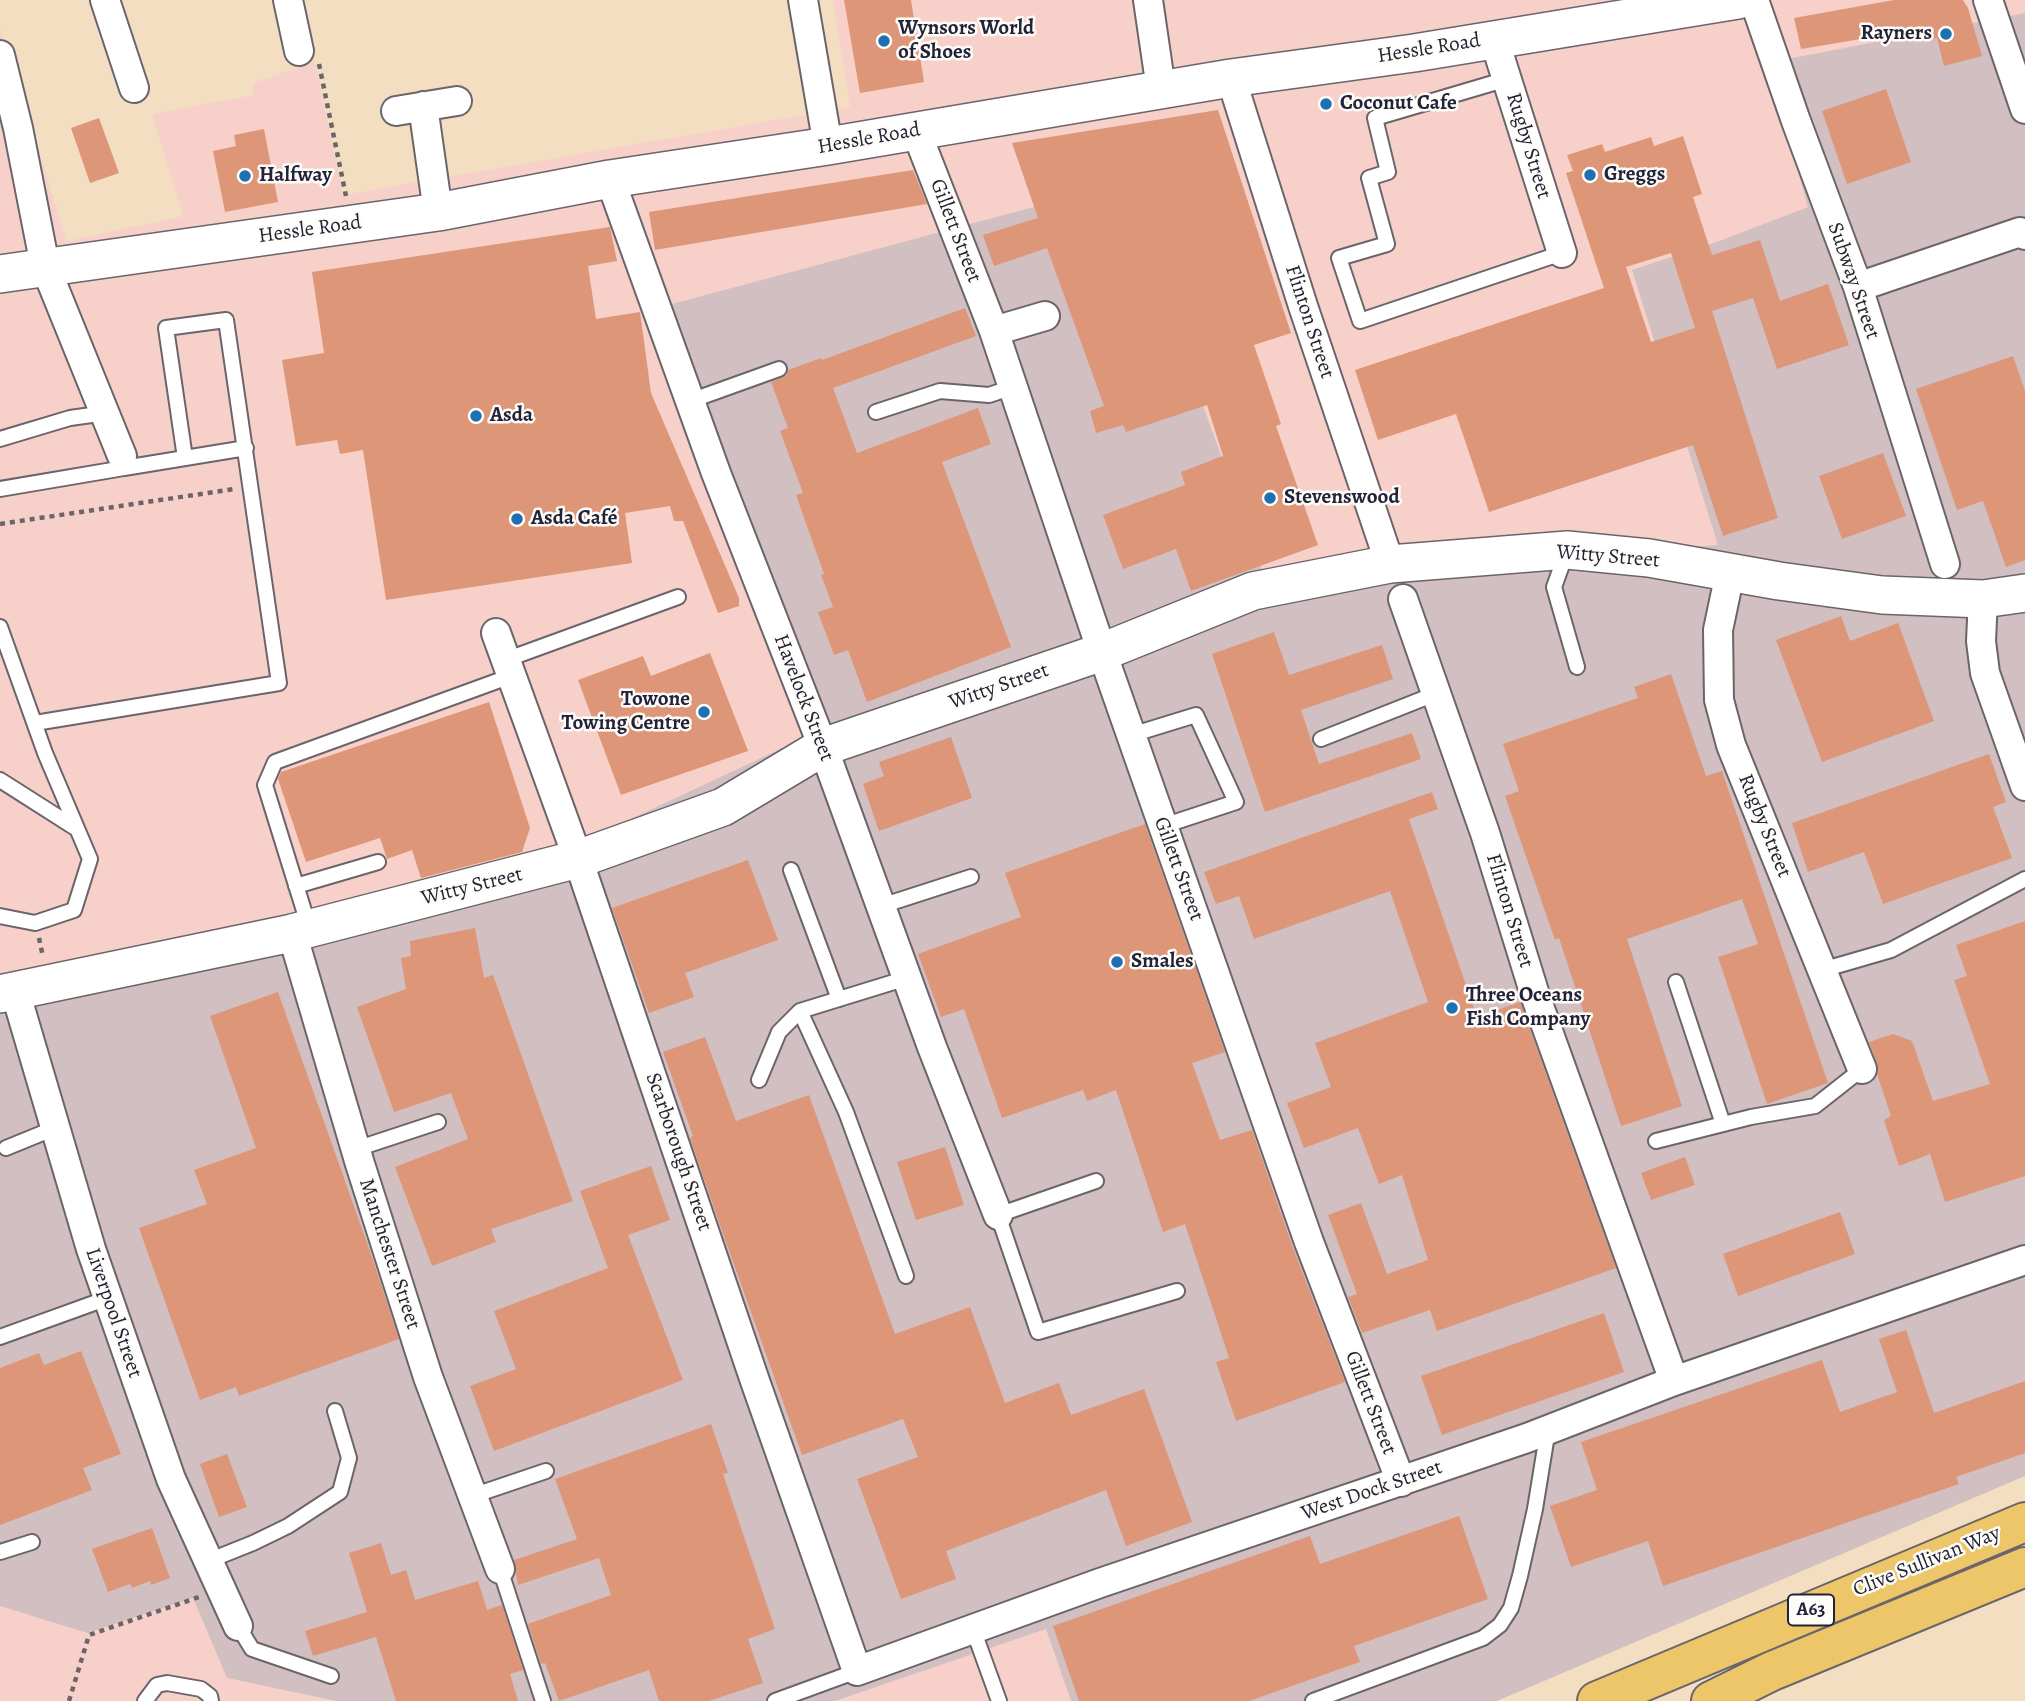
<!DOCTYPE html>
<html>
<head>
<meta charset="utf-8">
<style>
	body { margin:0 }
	canvas { display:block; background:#f3dec1 }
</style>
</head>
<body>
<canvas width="2025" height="1701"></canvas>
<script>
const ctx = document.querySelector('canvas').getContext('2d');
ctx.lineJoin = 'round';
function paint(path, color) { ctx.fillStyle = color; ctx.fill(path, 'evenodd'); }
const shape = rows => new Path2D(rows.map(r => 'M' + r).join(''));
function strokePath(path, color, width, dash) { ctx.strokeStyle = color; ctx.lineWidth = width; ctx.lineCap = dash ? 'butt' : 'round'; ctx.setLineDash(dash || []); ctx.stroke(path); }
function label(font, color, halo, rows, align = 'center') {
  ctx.font = font + ' Alegreya,serif'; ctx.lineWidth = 5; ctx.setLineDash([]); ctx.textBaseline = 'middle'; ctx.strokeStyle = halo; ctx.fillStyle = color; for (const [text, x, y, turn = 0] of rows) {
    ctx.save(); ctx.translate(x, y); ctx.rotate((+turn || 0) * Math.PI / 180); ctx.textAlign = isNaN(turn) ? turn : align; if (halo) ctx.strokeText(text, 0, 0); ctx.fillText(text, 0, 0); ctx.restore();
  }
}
paint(shape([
	[833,0,2025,0,2025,13,1768,63,1808,207,1722,240,1632,270,1719,545,1263,575,1123,183,746,526,806,737,562,851,318,914,0,973,0,28,67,241,183,216,152,114,254,95,253,83,315,62,343,195,850,107],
	[193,1598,227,1678,336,1701,0,1701,0,1606,87,1633],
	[1046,1629,1071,1701,835,1701]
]), '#f7d1c9');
paint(shape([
	[2025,13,2025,1476,1497,1701,1071,1701,1046,1629,835,1701,336,1701,227,1678,193,1598,87,1633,0,1606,0,973,318,914,562,851,806,737,746,525,672,304,1123,183,1264,575,1718,545,1632,270,1722,240,1808,207,1767,63]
]), '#d2bfc1');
paint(shape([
	[844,0,911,0,924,82,860,93],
	[1894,0,1963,0,1968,8,1982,56,1944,66,1937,38,1917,41,1915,30,1801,49,1794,18],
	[1886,89,1911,162,1847,184,1822,111],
	[1218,110,1291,333,1254,345,1281,424,1276,426,1318,545,1191,591,1176,549,1123,569,1103,515,1185,485,1181,472,1223,456,1207,405,1126,432,1123,425,1096,433,1090,411,1104,406,1047,248,994,266,983,235,1038,218,1012,143],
	[99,118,119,173,90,183,71,128],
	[264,129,278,202,225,212,213,151,236,146,234,135],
	[1683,136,1702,194,1693,197,1712,255,1760,240,1780,301,1828,284,1849,345,1777,369,1753,298,1712,311,1778,518,1723,536,1693,445,1489,512,1456,414,1378,440,1355,370,1604,288,1566,173,1573,171,1567,155,1602,144,1605,152,1651,137,1654,146],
	[1671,253,1695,328,1651,342,1626,267],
	[913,170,927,204,655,250,649,212],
	[610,227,617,261,588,266,596,319,640,312,651,393,739,598,739,606,718,613,683,521,674,521,670,506,625,513,632,563,386,600,363,450,340,454,337,440,296,446,282,360,324,353,312,272],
	[965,308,976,336,833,388,857,453,978,408,991,444,942,462,1011,647,867,702,848,650,834,655,818,612,833,607,821,575,824,574,796,495,803,493,780,431,788,428,771,382,786,376,788,370,821,358,822,360],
	[2013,356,2025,391,2025,560,2006,567,1983,501,1957,510,1916,389],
	[1883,453,1906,516,1842,539,1819,476],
	[1841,616,1850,641,1898,623,1934,721,1822,762,1776,640],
	[1274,632,1289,675,1382,645,1393,679,1301,710,1319,764,1412,733,1421,759,1265,812,1212,654],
	[710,653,748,751,621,795,578,680,643,656,651,676],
	[1671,674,1706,776,1722,771,1828,1083,1767,1104,1718,957,1758,944,1742,899,1627,939,1682,1106,1621,1126,1559,938,1555,940,1505,796,1519,791,1503,744,1638,698,1634,687],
	[489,702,530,828,522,852,421,878,412,850,387,859,380,838,306,862,278,779,281,772],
	[951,737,972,798,879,831,863,784,884,776,879,762],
	[1989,754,2006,802,1993,807,2012,858,1883,904,1864,852,1808,872,1792,823],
	[1432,792,1438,809,1409,819,1477,1017,1520,1002,1616,1268,1437,1331,1430,1310,1362,1333,1348,1297,1357,1294,1328,1215,1361,1203,1387,1274,1428,1260,1402,1175,1379,1184,1358,1128,1304,1148,1287,1103,1331,1087,1315,1043,1428,1002,1390,891,1254,939,1239,896,1216,904,1204,872],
	[1145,824,1225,1052,1192,1063,1220,1140,1252,1130,1293,1248,1345,1382,1236,1421,1216,1362,1229,1358,1185,1224,1163,1232,1116,1090,1087,1101,1083,1090,1002,1118,964,1009,941,1017,918,954,1021,917,1005,873],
	[748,860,778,940,685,973,694,997,649,1013,612,908],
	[2025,921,2025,1176,1945,1202,1930,1154,1899,1166,1884,1120,1891,1116,1877,1074,1877,1063,1869,1042,1893,1034,1912,1041,1933,1101,1990,1084,1954,980,1967,976,1956,945],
	[475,928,484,978,493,975,573,1201,491,1229,496,1242,432,1266,395,1167,468,1139,451,1093,394,1112,357,1007,406,989,401,958,411,956,410,941],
	[278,992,373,1260,399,1339,239,1396,236,1387,200,1400,139,1228,207,1204,194,1170,256,1148,210,1016],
	[705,1037,736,1121,809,1095,895,1334,970,1307,1005,1403,1059,1383,1071,1415,1144,1389,1192,1522,1126,1546,1106,1490,946,1551,956,1579,901,1599,857,1479,918,1457,903,1419,802,1455,721,1228,690,1138,693,1136,663,1052],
	[945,1147,964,1205,916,1220,897,1162],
	[1685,1157,1695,1185,1651,1200,1641,1173],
	[651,1166,670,1220,628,1235,683,1380,494,1451,470,1386,516,1369,494,1311,608,1268,580,1191],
	[1840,1212,1855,1254,1738,1296,1723,1254],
	[1604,1313,1624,1372,1442,1435,1421,1376],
	[1906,1330,1934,1413,2025,1381,2025,1453,1956,1477,1959,1484,1663,1586,1648,1541,1571,1567,1550,1506,1597,1490,1581,1442,1822,1360,1840,1412,1897,1392,1879,1339],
	[81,1351,121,1454,83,1468,92,1490,0,1525,0,1368,39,1353,44,1365],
	[711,1424,728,1473,723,1474,775,1629,748,1639,763,1683,709,1701,659,1701,649,1670,559,1701,545,1663,541,1664,528,1624,611,1595,599,1558,518,1585,514,1560,577,1539,555,1479],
	[227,1454,247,1507,219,1517,200,1464],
	[1459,1516,1488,1599,1354,1646,1360,1662,1249,1701,1079,1701,1053,1626,1310,1536,1320,1564],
	[152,1528,170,1578,151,1585,150,1581,132,1588,130,1584,108,1592,92,1549],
	[381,1543,391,1575,406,1570,415,1600,478,1581,487,1610,502,1605,523,1670,510,1674,518,1701,396,1701,376,1637,313,1656,305,1631,367,1612,349,1553]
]), '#dd9677');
const service = shape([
	[1507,79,1375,118,1388,172,1369,178,1387,244,1339,258,1360,321,1562,253],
	[690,401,779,369],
	[876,412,940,391,989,395,1013,387],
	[0,439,70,418,106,413],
	[124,468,246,448],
	[0,489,124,468,122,457],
	[1567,551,1554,587,1577,667],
	[0,627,45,753,90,859,74,910,35,923,0,916],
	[505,660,678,597],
	[35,723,279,683,226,320,166,328,185,458],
	[1131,735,1196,715,1236,802,1163,826],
	[1321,739,1435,694],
	[0,780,77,829],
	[791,870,839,999],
	[296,886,378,862],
	[881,906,971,877],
	[309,927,265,785,275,762,511,676],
	[1822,970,1891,950,2025,879],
	[1676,982,1723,1124],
	[800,1011,846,1112,906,1276],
	[759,1080,779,1032,800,1011,907,978],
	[1656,1141,1751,1117,1815,1106,1862,1069],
	[6,1148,55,1128],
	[356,1149,438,1122],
	[1096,1181,998,1215,1038,1332,1177,1291],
	[0,1337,108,1298],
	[472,1496,546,1471],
	[0,1552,32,1542],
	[208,1561,253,1543,288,1526,340,1492,349,1458,335,1411],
	[500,1569,543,1701],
	[238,1626,252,1649,331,1676],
	[973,1629,999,1701],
	[145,1701,157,1685,167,1683,201,1689,210,1696,211,1701],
	[775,1701,857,1671],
	[1313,1701,1483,1638,1500,1625,1511,1608,1520,1576,1535,1509,1548,1429]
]);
const minor = shape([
	[105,0,134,88],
	[288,0,299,51],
	[803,0,828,146],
	[1148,0,1161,89],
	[1754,0,1796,121,1858,287,1945,564],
	[1988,0,2025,109],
	[1494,39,1562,253],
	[0,55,18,128,45,266,122,456],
	[1231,78,1303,306,1390,564],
	[423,106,438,212],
	[396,111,457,101],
	[916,131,994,331,1102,652,1309,1242,1401,1482],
	[610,179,716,473,823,747,932,1047,998,1215],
	[1858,287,2020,232,2025,235],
	[994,331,1045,316],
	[1730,573,1718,630,1719,700,1731,745,1862,1069],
	[1403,599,1485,833,1535,995,1674,1381],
	[1983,599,1981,641,1985,673,2025,786],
	[496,633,578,859,755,1381,857,1671,1100,1583,1527,1438,1674,1381,2025,1260],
	[292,933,360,1164,428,1377,500,1569],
	[15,991,91,1249,171,1479,238,1626]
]);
const tertiary = shape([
	[0,274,438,212,610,179,828,146,1231,78,1414,53,1738,0],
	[0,994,292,933,578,859,723,807,823,747,1102,652,1253,591,1390,564,1567,550,1649,558,1779,581,1882,595,1983,599,2025,593]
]);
const trunk = shape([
	[1597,1701,2025,1522],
	[1711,1701,1772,1671,2025,1567]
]);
strokePath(service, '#6b646a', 18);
strokePath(minor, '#6b646a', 32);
strokePath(tertiary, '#6b646a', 40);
strokePath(trunk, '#6b646a', 42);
strokePath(shape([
	[319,64,346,196],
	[0,524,234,489],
	[39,938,43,957],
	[69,1701,89,1635,199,1597]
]), '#6b646a', 4.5, [5, 5]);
strokePath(service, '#fff', 14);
strokePath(minor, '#fff', 28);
strokePath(tertiary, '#fff', 37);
strokePath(trunk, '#ecc669', 38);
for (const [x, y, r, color] of [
	[1946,34,7,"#1f6fb2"],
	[884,41,7,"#1f6fb2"],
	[1326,104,7,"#1f6fb2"],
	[1590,175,7,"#1f6fb2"],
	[245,176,7,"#1f6fb2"],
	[476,416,7,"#1f6fb2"],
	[1270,498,7,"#1f6fb2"],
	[517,519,7,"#1f6fb2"],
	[704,712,7,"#1f6fb2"],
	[1117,962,7,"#1f6fb2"],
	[1452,1008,7,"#1f6fb2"]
]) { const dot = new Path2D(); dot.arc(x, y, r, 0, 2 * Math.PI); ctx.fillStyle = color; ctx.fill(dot); strokePath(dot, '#fdfcf7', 2.5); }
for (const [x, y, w] of [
	[1811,1610,46]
]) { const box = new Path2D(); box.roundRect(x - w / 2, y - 15.5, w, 31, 5); ctx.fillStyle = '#fdfcf7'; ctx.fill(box); strokePath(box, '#22223b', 2); }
label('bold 19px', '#22223b', null, [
	["A63",1811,1610]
]);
label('bold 21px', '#22223b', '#fdfcf7', [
	["Wynsors World",898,29],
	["of Shoes",898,53],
	["Rayners",1932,34,"right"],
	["Coconut Cafe",1340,104],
	["Greggs",1604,175],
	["Halfway",259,176],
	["Asda",490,416],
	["Stevenswood",1284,498],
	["Asda Café",531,519],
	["Towone",690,700,"right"],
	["Towing Centre",690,724,"right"],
	["Smales",1131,962],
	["Three Oceans",1466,996],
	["Fish Company",1466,1020]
], 'left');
label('21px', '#22223b', '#fdfcf7', [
	["Hessle Road",1429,49,-9],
	["Hessle Road",869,139,-10],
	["Rugby Street",1528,146,73],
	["Hessle Road",310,230,-8],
	["Gillett Street",955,231,69],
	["Subway Street",1853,281,71],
	["Flinton Street",1309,322,72],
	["Witty Street",1608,557,5],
	["Witty Street",999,687,-19],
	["Havelock Street",803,698,69],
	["Rugby Street",1764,826,68],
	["Gillett Street",1178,869,70],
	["Witty Street",472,887,-14],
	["Flinton Street",1509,911,73],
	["Scarborough Street",678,1152,71],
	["Manchester Street",389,1254,72],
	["Liverpool Street",113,1313,71],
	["Gillett Street",1370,1403,69],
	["West Dock Street",1372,1491,-19],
	["Clive Sullivan Way",1927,1562,-22]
]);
</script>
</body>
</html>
